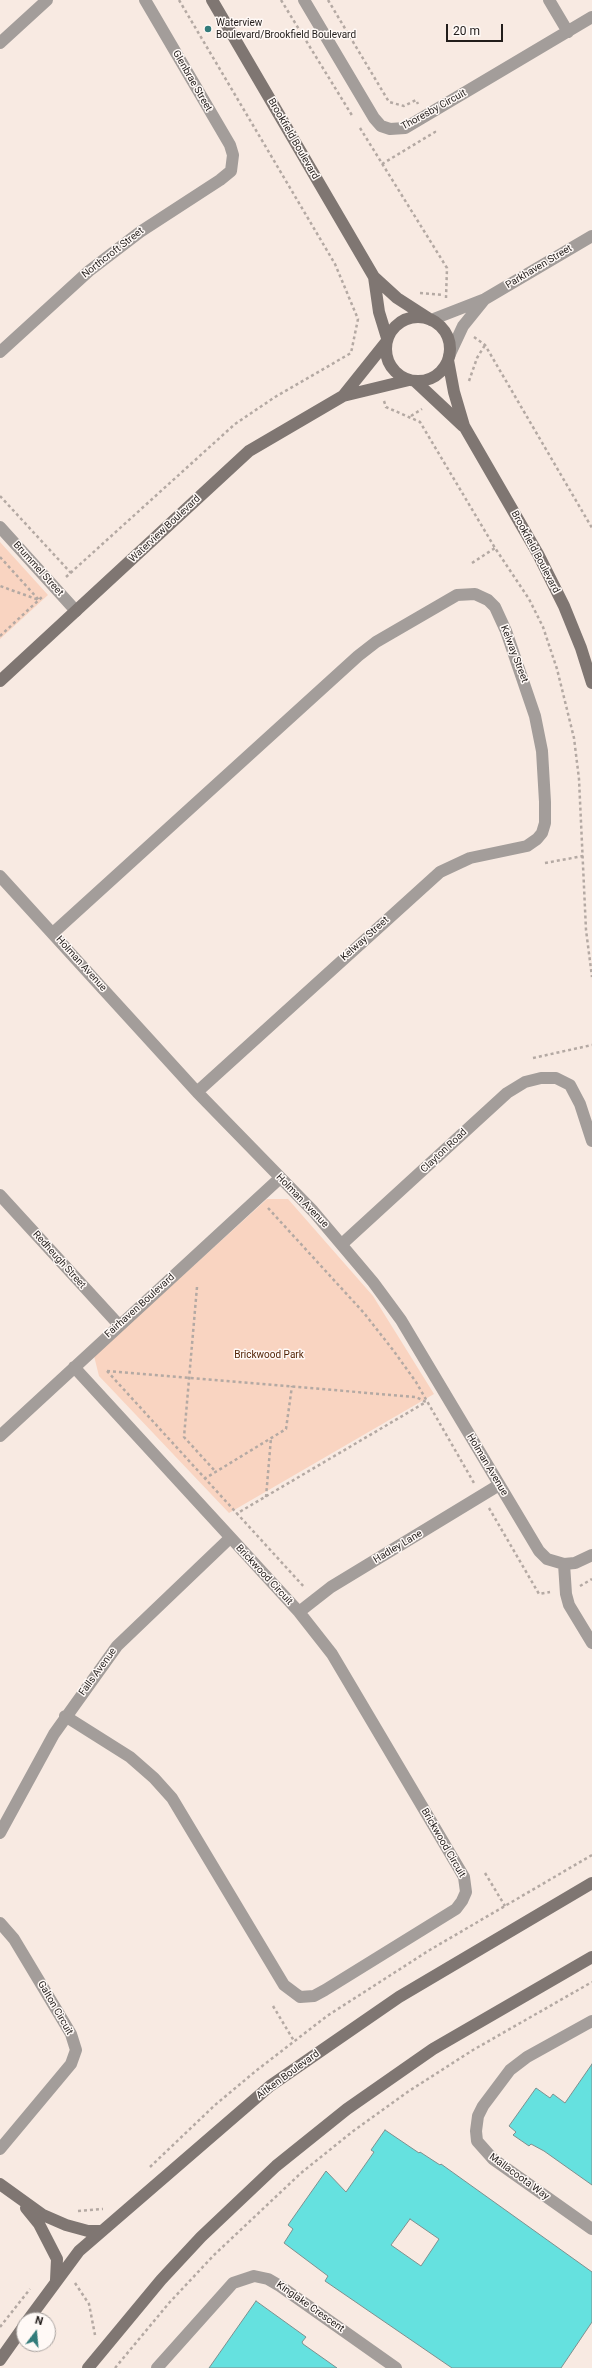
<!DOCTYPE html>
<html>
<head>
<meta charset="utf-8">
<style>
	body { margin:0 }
	#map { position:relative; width:592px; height:2368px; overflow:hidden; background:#f8eae2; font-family:Roboto,sans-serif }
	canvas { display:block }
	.north { position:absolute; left:16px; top:2312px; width:40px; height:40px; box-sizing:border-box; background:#fff9f6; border:1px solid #a7a19e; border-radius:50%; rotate:16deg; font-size:11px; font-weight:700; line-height:16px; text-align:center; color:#221d1b }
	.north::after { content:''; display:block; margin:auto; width:14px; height:18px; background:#327b7a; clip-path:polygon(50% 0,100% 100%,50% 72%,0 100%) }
	.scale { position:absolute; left:446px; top:24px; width:57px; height:18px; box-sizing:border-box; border:2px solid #221d1b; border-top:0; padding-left:5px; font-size:12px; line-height:14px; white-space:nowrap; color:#221d1b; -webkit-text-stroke:3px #fff9f6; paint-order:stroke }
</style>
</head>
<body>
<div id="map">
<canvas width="592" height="2368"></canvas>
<div class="north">N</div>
<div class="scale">20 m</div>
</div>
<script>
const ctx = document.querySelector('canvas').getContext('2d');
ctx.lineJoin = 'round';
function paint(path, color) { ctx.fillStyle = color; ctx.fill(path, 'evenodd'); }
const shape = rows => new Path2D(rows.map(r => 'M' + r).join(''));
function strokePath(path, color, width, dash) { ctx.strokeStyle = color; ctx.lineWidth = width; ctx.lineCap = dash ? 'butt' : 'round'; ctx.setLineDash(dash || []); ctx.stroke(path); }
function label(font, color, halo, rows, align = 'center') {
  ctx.font = font + ' Roboto,sans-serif'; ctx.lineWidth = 3; ctx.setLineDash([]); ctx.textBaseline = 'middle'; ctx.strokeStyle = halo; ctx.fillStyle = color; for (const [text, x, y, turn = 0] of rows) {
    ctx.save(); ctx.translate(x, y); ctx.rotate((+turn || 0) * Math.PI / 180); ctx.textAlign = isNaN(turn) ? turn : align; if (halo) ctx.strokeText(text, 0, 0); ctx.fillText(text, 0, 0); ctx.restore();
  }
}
paint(shape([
	[0,542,48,595,0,639],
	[267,1199,288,1199,373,1296,434,1394,229,1513,99,1376,94,1356]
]), '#f9d4c1');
const building = shape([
	[592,2064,592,2185,544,2151,531,2144,529,2146,513,2135,516,2132,509,2126,536,2088,550,2098,553,2094,565,2103,592,2064],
	[385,2130,419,2153,420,2152,440,2165,441,2164,592,2272,592,2322,561,2368,452,2368,325,2281,328,2276,284,2243,293,2229,288,2225,326,2171,346,2192,374,2152,371,2150,385,2130],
	[410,2219,439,2239,421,2266,391,2245,410,2219],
	[256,2301,306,2337,302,2342,303,2344,337,2368,209,2368,256,2301]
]);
paint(building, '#65e1df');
strokePath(building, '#7f8f8e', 1);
strokePath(shape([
	[281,0,353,117],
	[328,0,389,102,404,106,416,100,418,104],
	[360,128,447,268,446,298],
	[382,164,435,132,433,129],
	[420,293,444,295],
	[474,337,485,345,592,528],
	[469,381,477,358,485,345],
	[384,401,386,407,420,422,495,548,529,599,543,627,557,669,574,738,579,779,586,930,592,977],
	[411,416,422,409],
	[0,496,71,573],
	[0,557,39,600,0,586],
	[472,563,495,548],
	[66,577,235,424,275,397,351,353,358,319,335,264,179,0],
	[0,636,42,597],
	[545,863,583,856],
	[533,1058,592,1045],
	[268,1208,364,1313,393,1350,416,1382,474,1483],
	[197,1287,184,1437,215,1471],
	[107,1371,416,1397,426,1402,236,1514],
	[107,1371,305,1588],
	[204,1479,286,1429,292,1386],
	[266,1497,271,1438],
	[489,1508,539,1594,550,1592],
	[580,1586,592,1579],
	[485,1873,505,1906],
	[273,2006,294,2041],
	[150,2167,215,2105,257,2070,327,2016,428,1951,592,1855],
	[78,2211,103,2209],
	[75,2283,89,2304,95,2335],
	[0,2327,30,2289],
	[115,2368,169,2303,214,2255,301,2173,352,2132,409,2091,473,2050,592,1982]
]), '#b4a9a3', 2.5, [3, 3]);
strokePath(shape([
	[304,0,374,118,381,126,390,129,405,128,592,17],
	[549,0,568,32],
	[0,43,47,0],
	[431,320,485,299,592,236],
	[0,352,89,271,140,232,220,180,231,171,233,155,230,145,145,0],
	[449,356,463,326,484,300],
	[0,527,76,611],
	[0,876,197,1092,313,1211,373,1282,401,1320,539,1551,547,1559,564,1564,575,1563,592,1555],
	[53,933,358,656,376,642,457,595,475,594,488,600,495,607,506,631,535,716,542,751,545,802,545,823,542,833,537,839,527,846,470,858,440,872,197,1092],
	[0,1195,119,1325],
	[342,1244,507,1093,525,1082,541,1078,556,1078,570,1085,580,1104,592,1141],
	[0,1436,280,1178],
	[564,1564,566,1594,569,1605,592,1643],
	[299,1612,331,1587,499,1485],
	[65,1716,130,1757,154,1778,172,1798,284,1985,300,1997,314,1996,325,1990,456,1909,462,1901,466,1892,464,1877,332,1654,299,1612,74,1367],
	[0,1833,54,1734,117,1646,230,1538],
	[0,1923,14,1939,71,2034,76,2050,71,2064,0,2149],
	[592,2021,527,2057,510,2070,483,2106,478,2116,476,2131,477,2141,493,2159,592,2229],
	[157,2368,233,2283,254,2276,268,2279,280,2286,396,2368]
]), '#a39d9a', 12);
strokePath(shape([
	[212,0,374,277,397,298,428,318],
	[374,277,379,312,387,338],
	'386 349a32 32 0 1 1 64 0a32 32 0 1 1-64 0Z',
	[448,360,454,392,464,426,538,554,564,606,581,648,592,683],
	[415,381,463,426],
	[343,396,387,341],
	[0,681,249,451,343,396,409,380],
	[0,2184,43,2215,66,2225,88,2231,101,2231],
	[26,2208,39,2224,57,2259,56,2280],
	[28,2320,79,2251,270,2086,399,1997,592,1883],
	[0,2360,24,2326],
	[88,2368,161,2280,201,2237,276,2166,347,2109,433,2049,592,1957]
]), '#7f7672', 12);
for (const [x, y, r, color] of [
	[208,29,4,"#327b7a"]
]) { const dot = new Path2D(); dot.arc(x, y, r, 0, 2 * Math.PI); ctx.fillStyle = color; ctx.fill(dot); strokePath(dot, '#fff9f6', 1.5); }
label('10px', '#221d1b', '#fff9f6', [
	["Waterview",216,23],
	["Boulevard/Brookfield Boulevard",216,35]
], 'left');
label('10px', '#221d1b', '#fff9f6', [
	["Glenbrae Street",192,81,60],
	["Thoresby Circuit",434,110,-29],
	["Brookfield Boulevard",293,139,60],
	["Northcroft Street",113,253,-38],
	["Parkhaven Street",539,267,-31],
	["Waterview Boulevard",165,529,-43],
	["Brookfield Boulevard",535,552,62],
	["Brummel Street",38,569,48],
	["Kelway Street",514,654,69],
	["Kelway Street",365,939,-42],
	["Holman Avenue",81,964,48],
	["Clayton Road",444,1151,-43],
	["Holman Avenue",302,1201,46],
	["Redheugh Street",59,1260,48],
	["Fairhaven Boulevard",140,1306,-42],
	["Holman Avenue",487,1465,59],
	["Hadley Lane",398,1547,-31],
	["Brickwood Circuit",264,1575,47],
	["Falls Avenue",98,1672,-54],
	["Brickwood Circuit",443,1843,60],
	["Galton Circuit",55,2008,60],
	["Aitken Boulevard",288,2075,-36],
	["Mallacoota Way",519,2177,36],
	["Kinglake Crescent",310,2307,35]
]);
label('10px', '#501f00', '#fff9f6', [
	["Brickwood Park",269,1355]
]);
</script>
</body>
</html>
